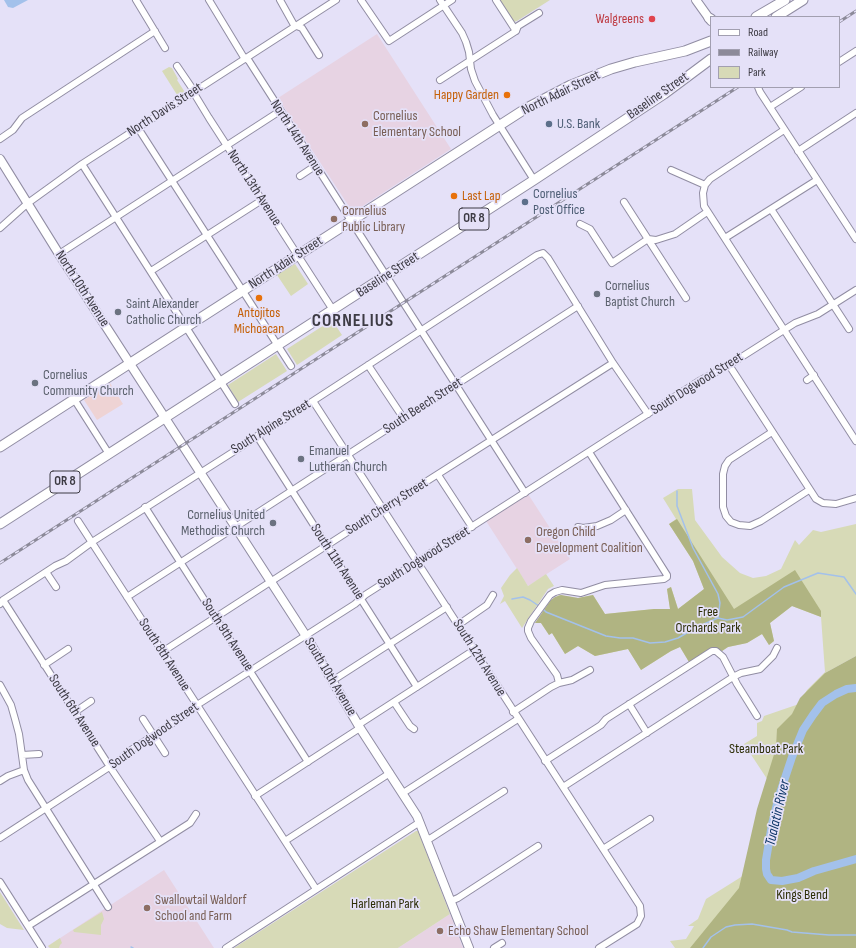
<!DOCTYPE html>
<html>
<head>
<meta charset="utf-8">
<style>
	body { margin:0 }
	#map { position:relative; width:856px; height:948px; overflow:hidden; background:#e5e1f8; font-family:"Sofia Sans Condensed",sans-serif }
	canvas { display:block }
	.legend { position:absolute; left:710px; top:16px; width:130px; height:72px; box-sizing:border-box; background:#e5e1f8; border:1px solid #a29fb0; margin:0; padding:5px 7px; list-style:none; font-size:12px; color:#3d3b44 }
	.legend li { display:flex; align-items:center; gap:8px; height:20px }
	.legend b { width:20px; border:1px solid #a29fb0 }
</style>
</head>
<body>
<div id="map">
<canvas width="856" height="948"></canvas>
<ul class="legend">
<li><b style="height:5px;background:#fff"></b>Road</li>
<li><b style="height:5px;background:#8c8a99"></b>Railway</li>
<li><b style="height:11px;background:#d7dab7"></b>Park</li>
</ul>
</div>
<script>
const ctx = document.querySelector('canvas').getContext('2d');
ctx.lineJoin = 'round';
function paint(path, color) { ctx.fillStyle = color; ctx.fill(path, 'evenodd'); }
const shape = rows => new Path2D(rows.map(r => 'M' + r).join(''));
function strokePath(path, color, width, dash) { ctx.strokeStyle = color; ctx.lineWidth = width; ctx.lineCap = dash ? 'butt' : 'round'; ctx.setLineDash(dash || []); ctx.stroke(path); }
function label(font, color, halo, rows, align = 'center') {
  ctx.font = font + ' "Sofia Sans Condensed",sans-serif'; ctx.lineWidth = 3.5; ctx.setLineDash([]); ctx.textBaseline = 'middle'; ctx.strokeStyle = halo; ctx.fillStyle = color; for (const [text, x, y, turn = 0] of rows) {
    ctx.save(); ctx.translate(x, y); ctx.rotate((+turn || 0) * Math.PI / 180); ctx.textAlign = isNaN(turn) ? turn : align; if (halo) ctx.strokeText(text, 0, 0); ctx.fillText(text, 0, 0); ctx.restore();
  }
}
paint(shape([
	[110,383,123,404,97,420,84,400]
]), '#eed3d4');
paint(shape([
	[377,34,451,149,355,211,352,211,278,98],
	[528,494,570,559,528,586,486,521],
	[164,870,214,948,49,948,48,946],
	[450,914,463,948,398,948]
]), '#e7d3e3');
paint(shape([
	[498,0,550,0,517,21,514,22,511,20],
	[169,67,172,68,178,79,177,80,186,94,179,98,162,71],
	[295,264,308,284,291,296,277,275],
	[332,320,342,335,297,365,287,349],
	[276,354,287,371,238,402,228,385],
	[678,489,692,489,695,520,722,557,740,573,753,578,766,576,781,569,795,540,799,545,813,530,821,532,856,524,856,656,825,673,856,948,675,948,670,941,686,939,694,926,688,926,698,919,706,899,757,867,777,794,744,744,757,736,757,723,762,721,764,716,799,704,807,690,825,672,821,617,792,606,770,623,774,641,769,645,762,634,747,643,728,647,722,651,715,648,709,649,689,662,680,647,671,651,641,670,628,649,595,656,578,646,565,654,552,633,549,635,541,623,535,623,550,601,559,595,578,598,593,595,605,614,654,609,670,609,667,589,671,587,678,609,704,589,693,561,669,524,676,519,663,498],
	[517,568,528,586,546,574,554,586,548,589,522,628,505,601,500,604,504,596,501,588,510,575],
	[416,831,418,831,450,914,398,948,234,948],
	[0,892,24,930,7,928,0,924],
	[102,912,104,919,101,925,101,935,74,932,73,930],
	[60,938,62,943,60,945,59,948,50,948,48,946]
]), '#d7dab7');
paint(shape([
	[677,519,734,609,795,570,821,611,821,617,792,606,770,623,774,641,769,645,762,634,747,643,728,647,722,651,715,648,709,649,689,662,680,647,671,651,641,670,628,649,595,656,578,646,565,654,552,633,549,635,541,623,535,623,551,600,555,597,561,595,578,598,593,595,605,614,654,609,670,609,667,589,671,587,678,609,704,589,693,561,669,524],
	[856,656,856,948,690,948,739,888,757,809,776,748,777,729,792,714,800,698,825,673]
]), '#b0b482');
paint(shape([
	[4,0,28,0,13,8,8,7]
]), '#a3c1eb');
strokePath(shape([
	[677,491,677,506,693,548,718,594,720,603,718,618],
	[512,599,523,597,530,600,539,606],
	[542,608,546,612,606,636,620,638,633,638,650,643,665,642,678,638,697,627,718,618,727,620,743,617,784,587,818,573,844,577,856,594],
	[131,947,133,948],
	[703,948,711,937,726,927,735,925,752,924,787,930,792,932,829,935,856,935]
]), '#a3c1eb', 1.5);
strokePath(shape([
	[856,688,847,689,836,694,822,703,813,715,803,730,792,757,779,796,772,824,766,860,766,869,767,874,771,880,782,881,798,878,814,871,856,859]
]), '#a3c1eb', 8);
const minor = shape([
	[136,0,165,48],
	[209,0,243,56,249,61,525,493],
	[280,0,294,25,302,28,319,55],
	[361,0,389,41,452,0],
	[440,0,462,33,466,42,469,52,471,69,475,81,493,115,534,180],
	[496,0,516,31],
	[516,31,518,26,539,13],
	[839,62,856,51],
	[177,66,192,88,195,95,209,118,333,310],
	[440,80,516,31],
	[758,87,760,92,856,239],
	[770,107,801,87],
	[138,128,291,366],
	[784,130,710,179,705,185,703,193,704,206,856,441],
	[0,139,13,130,22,118,155,31],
	[798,151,856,113],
	[82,164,235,404],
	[671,170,705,185],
	[300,176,315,166],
	[624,202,686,298],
	[771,209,849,329],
	[580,224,590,229,612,263,648,239,656,240,675,234,707,212],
	[0,228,28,203,82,164,336,0],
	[725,238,817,180],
	[59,254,280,111],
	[151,271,262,200],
	[368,365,404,419],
	[729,365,816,499,823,503,836,504,856,498],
	[807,380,814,375],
	[74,399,109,454],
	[313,401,640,906,641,916,637,924,599,948],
	[772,432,729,460,725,466,723,474,723,507,726,516,731,522,739,525,750,526,761,521,809,490],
	[257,436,417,687],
	[438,475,472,527],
	[145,507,308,762],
	[78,521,316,889],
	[578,527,583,528,597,526,611,520,626,510],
	[46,572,56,587],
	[127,597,578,306],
	[3,600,110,767,160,841],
	[0,604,3,600,55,566,66,561,92,542,313,401,537,255,543,253,548,258,613,363,648,414],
	[458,625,487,605,493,595],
	[162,652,383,509,613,363],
	[44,665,68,649],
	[332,681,447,607],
	[559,683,557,675,531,638,528,631,528,628,531,621,550,595,555,592,562,590,581,593,605,585,664,579,667,577,667,575,589,452],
	[0,685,11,705,15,719,19,734,24,770,28,780,108,907],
	[394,702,410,726,414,729],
	[629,704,647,733],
	[75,712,91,701],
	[513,712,551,687,559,683,572,680,590,670],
	[143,719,165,753],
	[358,725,474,650],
	[22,755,39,754],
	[545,761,601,725,606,719,712,651,716,651,723,657,737,684,757,716],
	[0,781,8,776,24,770],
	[563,787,733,677,741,673,760,669,773,656,777,648],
	[403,793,518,719],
	[255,796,360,728],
	[0,838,117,762,131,750,182,717,197,705,355,604,365,595,699,381,729,365,795,323,818,314,856,290],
	[427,839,431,838,504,791],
	[285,841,390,773],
	[603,849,650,819],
	[0,882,42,948],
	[451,901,458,898,538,846],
	[28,926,190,823,196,814],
	[226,948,420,822],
	[494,948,502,943]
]);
const major = shape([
	[696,0,711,21],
	[0,159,59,254,306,636,360,728,417,816,469,948]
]);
const highway = shape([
	[756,17,785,0],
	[776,17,803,0],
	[709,18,711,19],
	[0,447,525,109,571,85,611,69,635,62,685,51,711,41],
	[0,524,534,180,664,94,711,59]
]);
strokePath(minor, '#918da3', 8);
strokePath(major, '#918da3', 10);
strokePath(highway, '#918da3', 11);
strokePath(minor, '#fff', 6);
strokePath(major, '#fff', 8);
strokePath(highway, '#fff', 9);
const rail = shape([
	[839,22,856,11],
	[0,563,738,87]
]);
strokePath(rail, '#8c8a99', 3);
strokePath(rail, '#e5e1f8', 1.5, [4.5]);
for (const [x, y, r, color] of [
	[652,19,4,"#e0444e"],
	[507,95,4,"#e8710a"],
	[365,124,4,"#8d6e63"],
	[549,124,4,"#5c6f8a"],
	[454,196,4,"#e8710a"],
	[525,202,4,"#5c6f8a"],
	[334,219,4,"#8d6e63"],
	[597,294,4,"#6b7280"],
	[259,298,4,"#e8710a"],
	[118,312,4,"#6b7280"],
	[35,383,4,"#6b7280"],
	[301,459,4,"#6b7280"],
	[273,523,4,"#6b7280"],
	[528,540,4,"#8d6e63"],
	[147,908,4,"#8d6e63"],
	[440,931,4,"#8d6e63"]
]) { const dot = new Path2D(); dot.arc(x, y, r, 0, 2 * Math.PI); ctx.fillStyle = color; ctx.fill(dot); strokePath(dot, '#e5e1f8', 1.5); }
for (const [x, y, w] of [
	[474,219,30],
	[65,482,30]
]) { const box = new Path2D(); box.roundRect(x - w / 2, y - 11, w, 22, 3); ctx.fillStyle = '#e5e1f8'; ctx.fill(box); strokePath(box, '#3d3b44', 1); }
label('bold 13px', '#3d3b44', null, [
	["OR 8",474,219],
	["OR 8",65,482]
]);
label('14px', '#be3a42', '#e5e1f8', [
	["Walgreens",644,19]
], 'right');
label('14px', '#3d3b44', '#e5e1f8', [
	["North Adair Street",561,93,-26],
	["Baseline Street",658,96,-35],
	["North Davis Street",165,110,-33],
	["North 14th Avenue",297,138,57],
	["North 13th Avenue",254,188,57],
	["North Adair Street",286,263,-33],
	["Baseline Street",388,275,-33],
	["North 10th Avenue",82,289,57],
	["South Dogwood Street",697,384,-32],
	["South Beech Street",423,406,-33],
	["South Alpine Street",271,427,-32],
	["South Cherry Street",387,507,-32],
	["South Dogwood Street",424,558,-32],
	["South 11th Avenue",337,562,57],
	["South 9th Avenue",227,635,57],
	["South 8th Avenue",164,655,57],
	["South 12th Avenue",479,658,58],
	["South 10th Avenue",330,677,59],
	["South 6th Avenue",74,711,57],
	["South Dogwood Street",154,736,-35]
]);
label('14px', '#c56008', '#e5e1f8', [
	["Happy Garden",499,95],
	["Last Lap",462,196,"left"],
	["Antojitos",259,313,"center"],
	["Michoacan",259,329,"center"]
], 'right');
label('14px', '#785e54', '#e5e1f8', [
	["Cornelius",373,116],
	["Elementary School",373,132],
	["Cornelius",342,211],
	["Public Library",342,227],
	["Oregon Child",536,532],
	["Development Coalition",536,548],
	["Swallowtail Waldorf",155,900],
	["School and Farm",155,916],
	["Echo Shaw Elementary School",448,931]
], 'left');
label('14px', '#4e5e75', '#e5e1f8', [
	["U.S. Bank",557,124],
	["Cornelius",533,194],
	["Post Office",533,210]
], 'left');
label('14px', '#5b616d', '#e5e1f8', [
	["Cornelius",605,286],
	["Baptist Church",605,302],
	["Saint Alexander",126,304],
	["Catholic Church",126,320],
	["Cornelius",43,375],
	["Community Church",43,391],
	["Emanuel",309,451],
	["Lutheran Church",309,467],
	["Cornelius United",265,515,"right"],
	["Methodist Church",265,531,"right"]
], 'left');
label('14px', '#2c2d05', '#e5e1f8', [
	["Free",708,612],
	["Orchards Park",708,628],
	["Steamboat Park",766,749],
	["Kings Bend",802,895],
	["Harleman Park",385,904]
]);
label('italic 15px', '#0f3768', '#e5e1f8', [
	["Tualatin River",778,813,-77]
]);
ctx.letterSpacing = '1px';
label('bold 18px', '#3d3b44', '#e5e1f8', [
	["CORNELIUS",353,321]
]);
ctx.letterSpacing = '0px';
</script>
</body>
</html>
